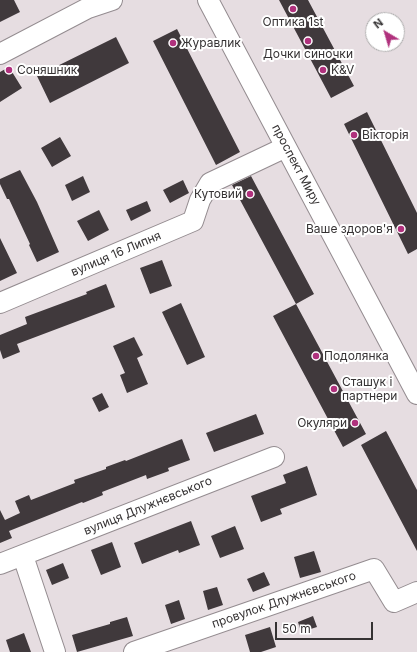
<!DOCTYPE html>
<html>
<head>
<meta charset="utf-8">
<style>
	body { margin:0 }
	#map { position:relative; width:417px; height:652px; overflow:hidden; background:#e6dde1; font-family:Inter,sans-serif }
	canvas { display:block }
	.north { position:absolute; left:365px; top:12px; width:40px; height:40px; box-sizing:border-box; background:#fff; border:1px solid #aeadad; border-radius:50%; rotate:322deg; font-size:11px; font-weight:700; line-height:16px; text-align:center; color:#353233 }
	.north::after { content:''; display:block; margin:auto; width:14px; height:18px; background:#b0317d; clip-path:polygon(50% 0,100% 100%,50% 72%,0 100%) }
	.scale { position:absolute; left:275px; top:622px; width:98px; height:18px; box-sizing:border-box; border:2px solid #353233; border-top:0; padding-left:5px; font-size:12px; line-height:14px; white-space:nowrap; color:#353233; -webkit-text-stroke:3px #fff; paint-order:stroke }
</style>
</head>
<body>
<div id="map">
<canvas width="417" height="652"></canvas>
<div class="north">N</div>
<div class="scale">50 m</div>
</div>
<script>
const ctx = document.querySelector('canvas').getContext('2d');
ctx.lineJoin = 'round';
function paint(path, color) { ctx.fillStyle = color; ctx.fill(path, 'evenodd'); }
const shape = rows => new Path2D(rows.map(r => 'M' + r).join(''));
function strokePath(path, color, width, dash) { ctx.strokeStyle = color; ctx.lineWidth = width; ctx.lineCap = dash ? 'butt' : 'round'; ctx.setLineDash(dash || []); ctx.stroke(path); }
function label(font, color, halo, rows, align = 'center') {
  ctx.font = font + ' Inter,sans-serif'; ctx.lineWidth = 4; ctx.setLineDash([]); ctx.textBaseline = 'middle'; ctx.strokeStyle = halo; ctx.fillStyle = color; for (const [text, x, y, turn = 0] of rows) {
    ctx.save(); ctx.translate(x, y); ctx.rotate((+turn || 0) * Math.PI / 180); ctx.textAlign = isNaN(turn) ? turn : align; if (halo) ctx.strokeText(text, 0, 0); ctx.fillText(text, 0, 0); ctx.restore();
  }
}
paint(shape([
	[0,0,14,0,20,12,0,22],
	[279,0,308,0,354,86,331,98],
	[177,29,240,152,216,165,153,41],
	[116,37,129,63,50,103,37,76],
	[9,67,22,88,0,102,0,72],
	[367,112,417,213,417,249,408,254,344,124],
	[60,137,71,156,52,167,41,148],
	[20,170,37,202,59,252,37,262,29,245,30,244,9,199,7,199,0,184,0,179],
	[83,176,90,192,72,201,65,185],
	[251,176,314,294,296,304,232,185],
	[183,180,189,193,170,203,163,190],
	[147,201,151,211,131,221,126,210],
	[99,210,109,230,88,241,77,221],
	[0,238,17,273,0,281],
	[162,260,172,286,150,294,140,268],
	[106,284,115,307,17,344,20,352,3,359,0,350,0,335,27,324,25,317,87,294,86,292],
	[181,303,205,357,187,365,162,312],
	[296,304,366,434,343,447,273,316],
	[134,337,143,355,137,358,148,384,127,393,120,375,125,373,113,346],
	[102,393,109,407,99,412,92,398],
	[256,414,264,434,214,452,206,433],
	[386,431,417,490,417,551,361,445],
	[182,439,190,460,168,468,169,471,147,479,146,475,102,492,103,495,83,503,82,502,9,531,12,538,0,543,0,510,5,520,20,513,15,501,29,495,31,500,75,483,74,480,106,469,106,467,125,460,126,461],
	[307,466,317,495,280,509,282,514,261,522,251,496,286,483,283,475],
	[191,521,200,545,179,553,178,550,142,564,134,543],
	[235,526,244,549,220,558,211,536],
	[112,542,121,567,101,575,91,550],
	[314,551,321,572,300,578,294,557],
	[63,563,69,578,52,585,46,570],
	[264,572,270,585,253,592,247,579],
	[217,587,223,605,208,610,203,591],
	[179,600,185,619,171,624,165,605],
	[313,616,317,627,301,632,298,622],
	[127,617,133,636,77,652,72,635,110,624,110,622],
	[270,627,276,647,261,652,250,652,245,635],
	[24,633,31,652,10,652,6,640]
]), '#40393c');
const minor = shape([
	[208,0,417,394],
	[0,54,88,8,112,0],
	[0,303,193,221,200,200,210,183,286,147],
	[23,556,55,652],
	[0,564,274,457],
	[134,652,374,569,394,602,417,592]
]);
strokePath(minor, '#948c90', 22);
strokePath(minor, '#fff', 20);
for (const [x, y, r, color] of [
	[293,9,4,"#b0317d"],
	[308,41,4,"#b0317d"],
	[173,43,4,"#b0317d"],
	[9,70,4,"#b0317d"],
	[323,70,4,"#b0317d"],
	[354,135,4,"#b0317d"],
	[250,194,4,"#b0317d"],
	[401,229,4,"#b0317d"],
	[316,356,4,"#b0317d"],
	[334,389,4,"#b0317d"],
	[355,423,4,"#b0317d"]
]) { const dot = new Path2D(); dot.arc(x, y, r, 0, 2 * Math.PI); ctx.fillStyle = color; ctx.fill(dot); strokePath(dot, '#fff', 1.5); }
label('12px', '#353233', '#fff', [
	["Оптика 1st",293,22,"center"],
	["Журавлик",181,43],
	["Дочки синочки",308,54,"center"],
	["Соняшник",17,70],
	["K&V",331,70],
	["Вікторія",362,135],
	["Кутовий",242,194,"right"],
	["Ваше здоров'я",393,229,"right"],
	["Подолянка",324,356],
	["Сташук і",342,382],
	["партнери",342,396],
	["Окуляри",347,423,"right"]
], 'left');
label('12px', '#353233', '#fff', [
	["проспект Миру",296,165,62],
	["вулиця 16 Липня",116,254,-23],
	["вулиця Длужнєвського",148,506,-22],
	["провулок Длужнєвського",284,600,-19]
]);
</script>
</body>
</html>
